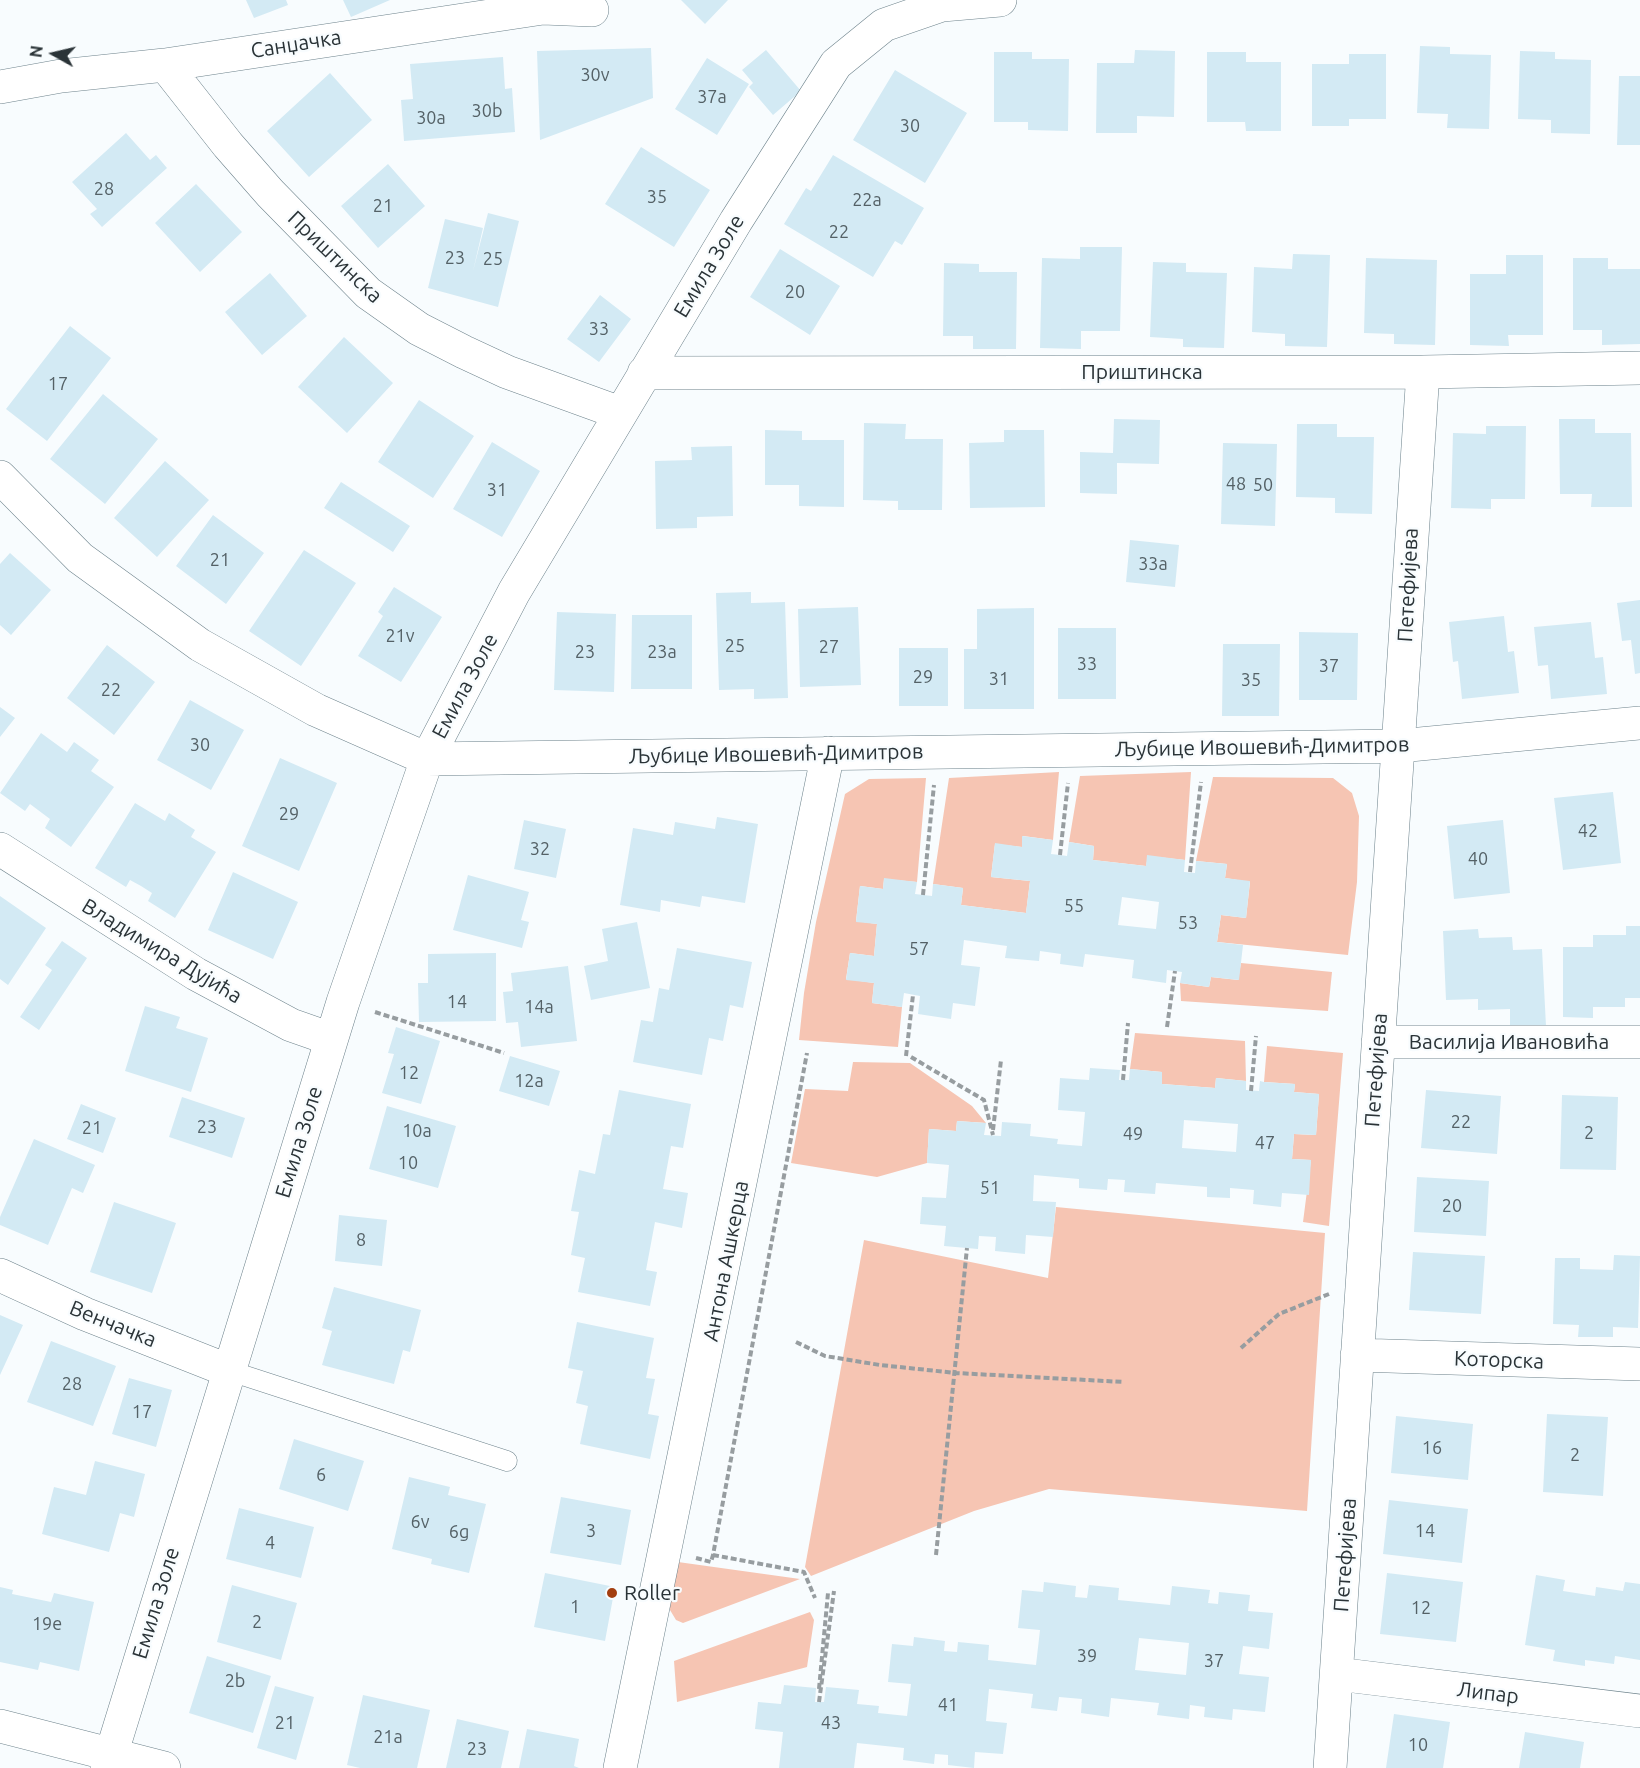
<!DOCTYPE html>
<html>
<head>
<meta charset="utf-8">
<style>
	body { margin:0 }
	#map { position:relative; width:1640px; height:1768px; overflow:hidden; background:#f8fcfe; font-family:Ubuntu,sans-serif }
	canvas { display:block }
	.north { position:absolute; left:24px; top:24px; width:60px; height:60px; -webkit-text-stroke:4px #f8fcfe; paint-order:stroke; rotate:278deg; font-size:16px; font-weight:700; line-height:24px; text-align:center; color:#2a3337 }
	.north::after { content:''; display:block; margin:auto; width:21px; height:27px; background:#2a3337; clip-path:polygon(50% 0,100% 100%,50% 72%,0 100%) }
</style>
</head>
<body>
<div id="map">
<canvas width="1640" height="1768"></canvas>
<div class="north">N</div>
</div>
<script>
const ctx = document.querySelector('canvas').getContext('2d');
ctx.lineJoin = 'round';
function paint(path, color) { ctx.fillStyle = color; ctx.fill(path, 'evenodd'); }
const shape = rows => new Path2D(rows.map(r => 'M' + r).join(''));
function strokePath(path, color, width, dash) { ctx.strokeStyle = color; ctx.lineWidth = width; ctx.lineCap = dash ? 'butt' : 'round'; ctx.setLineDash(dash || []); ctx.stroke(path); }
function label(font, color, halo, rows, align = 'center') {
  ctx.font = font + ' Ubuntu,sans-serif'; ctx.lineWidth = 4.5; ctx.setLineDash([]); ctx.textBaseline = 'middle'; ctx.strokeStyle = halo; ctx.fillStyle = color; for (const [text, x, y, turn = 0] of rows) {
    ctx.save(); ctx.translate(x, y); ctx.rotate((+turn || 0) * Math.PI / 180); ctx.textAlign = isNaN(turn) ? turn : align; if (halo) ctx.strokeText(text, 0, 0); ctx.fillText(text, 0, 0); ctx.restore();
  }
}
paint(shape([
	[1059,772,1053,840,1023,836,1022,847,995,844,991,877,1030,881,1026,913,961,905,963,888,933,884,949,778],
	[1191,772,1185,860,1148,856,1146,866,1093,860,1094,846,1069,842,1080,776],
	[1213,777,1333,778,1352,793,1359,816,1357,882,1348,955,1217,942,1221,915,1246,918,1250,882,1225,878,1227,864,1196,861],
	[926,778,917,882,884,879,883,889,860,886,856,921,877,924,874,956,850,953,846,979,874,983,872,1003,902,1007,898,1047,799,1040,804,993,816,922,845,794,869,779],
	[1241,963,1332,972,1328,1011,1181,1001,1180,983,1209,987,1211,977,1238,980],
	[1135,1033,1245,1041,1246,1081,1216,1078,1215,1088,1162,1084,1162,1072,1130,1069],
	[1267,1046,1343,1053,1329,1226,1303,1222,1311,1160,1292,1159,1294,1134,1316,1135,1319,1094,1294,1092,1295,1084,1264,1082],
	[853,1062,910,1063,972,1106,986,1123,957,1121,956,1131,929,1129,927,1163,877,1177,791,1163,805,1089,848,1091],
	[1056,1207,1325,1233,1307,1511,1049,1489,974,1511,811,1576,805,1567,864,1240,1048,1278],
	[678,1562,800,1579,683,1623,676,1620,670,1610,670,1594],
	[810,1612,814,1620,807,1667,677,1702,674,1661]
]), '#f6c5b3');
paint(shape([
	[246,0,286,0,288,5,254,18],
	[343,0,390,0,351,17],
	[681,0,728,0,705,24],
	[1420,46,1450,47,1450,54,1491,55,1489,129,1447,128,1448,114,1417,113],
	[651,48,653,98,540,140,537,51],
	[766,50,801,91,773,115,749,87,753,83,742,70],
	[1135,50,1175,51,1174,117,1137,116,1137,133,1096,133,1097,63,1134,63],
	[1520,51,1555,52,1555,59,1591,60,1590,134,1551,133,1551,120,1518,119],
	[994,52,1032,52,1032,59,1069,59,1068,131,1028,130,1028,122,994,122],
	[1207,52,1246,52,1246,62,1281,62,1281,131,1246,131,1245,122,1207,122],
	[1349,54,1386,54,1386,119,1349,119,1349,126,1312,126,1312,64,1349,64],
	[503,57,505,89,512,88,515,132,404,141,401,100,413,99,410,64],
	[707,58,749,84,717,135,675,109],
	[895,70,967,113,925,183,853,140],
	[330,73,372,120,309,177,267,131],
	[1619,76,1640,76,1640,145,1617,145],
	[126,133,150,160,156,155,167,168,102,227,90,214,97,209,72,182],
	[641,147,710,190,674,247,605,204],
	[833,155,924,208,902,245,895,241,873,277,784,224,806,188,811,191],
	[388,164,425,206,378,248,341,206],
	[196,184,242,232,200,272,155,223],
	[488,213,519,221,498,307,428,288,445,219,483,228,473,271],
	[1080,247,1122,247,1120,331,1081,331,1081,349,1040,348,1042,258,1080,259],
	[780,249,840,286,810,335,750,297],
	[1293,254,1330,255,1327,347,1285,346,1285,334,1252,332,1254,267,1292,269],
	[1506,255,1543,255,1543,335,1508,335,1509,346,1470,345,1470,274,1506,274],
	[1366,258,1437,260,1435,345,1394,344,1394,334,1364,333],
	[1573,258,1608,258,1608,269,1640,269,1640,344,1602,345,1602,330,1573,330],
	[1153,262,1186,263,1186,272,1227,273,1224,348,1183,347,1183,339,1150,337],
	[944,263,979,264,979,272,1017,272,1016,349,973,349,973,336,943,336],
	[270,273,307,316,262,355,225,312],
	[600,295,631,319,599,362,567,339],
	[70,326,111,358,47,441,6,409],
	[344,337,393,383,347,433,298,387],
	[103,394,158,439,105,504,50,459],
	[419,400,474,436,433,498,378,462],
	[1114,419,1160,420,1159,464,1117,463,1117,494,1080,493,1080,452,1113,453],
	[1559,419,1595,419,1595,433,1631,433,1632,507,1591,507,1592,494,1560,494],
	[864,423,906,424,905,439,943,439,942,510,898,510,898,501,863,500],
	[1297,424,1337,424,1337,437,1374,437,1372,514,1335,513,1335,498,1296,497],
	[1486,426,1526,426,1525,499,1491,499,1491,509,1451,508,1453,433,1486,434],
	[765,430,802,431,802,440,844,440,844,507,799,506,799,485,765,485],
	[1004,430,1044,430,1045,507,970,508,969,443,1004,442],
	[492,442,540,471,502,537,453,509],
	[1223,443,1277,444,1275,526,1221,524],
	[732,446,733,516,697,517,697,528,656,529,655,461,692,460,691,447],
	[165,461,209,500,157,557,114,518],
	[341,482,410,526,393,552,324,508],
	[213,515,264,553,226,604,176,566],
	[1130,540,1179,545,1175,587,1126,582],
	[304,550,356,583,301,666,249,631],
	[10,553,51,590,11,635,0,625,0,564],
	[394,587,442,617,401,682,358,656,383,616,378,612],
	[751,592,751,603,785,602,788,698,754,699,754,689,719,690,716,593],
	[1640,600,1640,673,1635,674,1631,640,1622,641,1617,603],
	[858,607,861,685,800,687,798,609],
	[1034,608,1034,709,964,709,964,649,977,649,977,609],
	[557,612,616,614,614,692,554,690],
	[632,615,692,615,692,689,631,689],
	[1504,616,1508,652,1514,651,1519,693,1462,699,1458,661,1453,662,1449,622],
	[1591,622,1595,658,1603,657,1607,694,1551,699,1548,665,1538,666,1534,627],
	[1058,628,1116,628,1116,699,1058,699],
	[1299,632,1358,633,1357,700,1299,700],
	[1223,644,1280,644,1279,716,1222,716],
	[107,645,155,682,114,735,67,698],
	[899,648,948,648,948,706,899,706],
	[190,700,244,730,211,790,157,760],
	[0,707,15,718,0,737],
	[41,733,67,752,74,742,99,760,91,771,114,787,71,847,45,828,50,819,30,804,25,811,0,793],
	[280,758,337,783,299,871,242,846],
	[1613,792,1621,863,1563,870,1554,798],
	[135,803,165,821,169,813,195,830,191,837,216,852,175,918,148,901,152,893,141,886,130,880,126,887,95,868],
	[717,817,758,824,745,903,702,896,700,907,661,900,660,912,620,905,633,828,673,835,675,822,715,829],
	[524,820,566,829,556,878,514,869],
	[1503,820,1510,893,1454,899,1447,826],
	[1022,836,1053,840,1051,854,1060,855,1067,856,1069,842,1094,846,1093,860,1146,866,1147,855,1185,860,1184,872,1195,873,1196,861,1227,864,1225,878,1250,881,1246,918,1221,915,1217,942,1243,945,1239,980,1211,977,1209,987,1180,983,1182,972,1167,970,1166,983,1132,978,1134,960,1085,954,1083,967,1060,964,1061,954,1040,951,1039,961,1005,958,1007,946,964,940,961,965,980,967,975,1006,953,1003,951,1019,918,1014,920,996,904,993,902,1007,872,1003,874,983,846,980,850,953,874,956,877,924,856,922,860,886,883,889,884,878,917,882,915,894,932,896,933,884,963,888,961,905,1026,913,1030,881,991,877,995,843,1022,847],
	[1122,897,1159,902,1156,929,1118,925],
	[233,872,298,902,273,959,208,930],
	[468,875,529,892,521,920,529,922,522,948,453,930],
	[0,896,46,928,8,985,0,979],
	[637,922,650,988,591,1000,584,966,608,961,602,929],
	[1626,926,1640,926,1640,998,1625,998,1625,1007,1593,1007,1593,1018,1563,1017,1563,947,1593,947,1593,935,1626,935],
	[1478,929,1479,938,1512,937,1513,950,1542,949,1546,1026,1510,1027,1510,1009,1478,1010,1478,999,1446,1000,1443,931],
	[62,941,87,958,39,1030,20,1017,52,970,45,965],
	[677,948,752,962,743,1008,730,1005,723,1041,709,1038,702,1075,633,1062,641,1020,653,1022,659,988,669,990],
	[496,953,496,1021,419,1022,418,983,428,983,428,954],
	[568,966,577,1041,521,1047,518,1022,506,1023,503,992,513,991,511,973],
	[145,1006,180,1017,176,1028,208,1038,191,1092,125,1071],
	[396,1027,440,1041,421,1104,382,1093,394,1054,388,1053],
	[510,1056,560,1071,549,1106,499,1091],
	[1090,1068,1120,1070,1119,1080,1129,1080,1130,1069,1162,1072,1162,1084,1215,1088,1216,1078,1246,1081,1246,1090,1259,1091,1260,1081,1264,1082,1295,1084,1294,1092,1319,1094,1316,1135,1294,1134,1292,1159,1311,1160,1309,1195,1282,1193,1281,1207,1253,1204,1254,1190,1230,1188,1230,1198,1207,1197,1207,1187,1156,1183,1155,1194,1124,1192,1125,1180,1108,1179,1107,1190,1079,1188,1079,1179,1034,1175,1033,1201,1056,1202,1053,1237,1026,1235,1025,1254,995,1251,996,1237,979,1236,978,1249,944,1246,946,1226,920,1224,922,1197,946,1198,949,1165,927,1163,929,1129,956,1131,957,1121,986,1123,984,1135,1001,1136,1002,1122,1031,1124,1030,1136,1058,1139,1057,1144,1082,1146,1085,1112,1058,1110,1060,1078,1089,1080],
	[1184,1120,1238,1124,1236,1152,1182,1148],
	[619,1090,691,1104,683,1148,671,1146,663,1189,688,1193,682,1228,655,1222,646,1270,657,1272,650,1306,578,1292,585,1258,571,1255,579,1212,571,1211,579,1170,595,1174,603,1134,610,1135],
	[1426,1090,1501,1096,1497,1154,1421,1148],
	[1562,1095,1618,1097,1616,1170,1560,1169],
	[182,1097,245,1118,232,1158,169,1137],
	[81,1104,116,1118,103,1153,67,1139],
	[387,1106,456,1126,438,1188,369,1169],
	[34,1139,95,1165,83,1193,72,1188,48,1245,0,1225,0,1217],
	[1417,1177,1489,1181,1486,1236,1414,1232],
	[114,1202,176,1223,152,1293,90,1272],
	[339,1215,387,1220,382,1266,335,1261],
	[1413,1252,1485,1256,1481,1314,1409,1310],
	[1614,1255,1640,1256,1638,1328,1613,1327,1613,1337,1578,1337,1579,1325,1553,1324,1555,1258,1580,1258,1580,1269,1613,1270],
	[334,1287,421,1310,410,1352,403,1350,394,1384,322,1365,332,1331,322,1328],
	[0,1315,23,1325,0,1375],
	[577,1322,654,1338,646,1378,655,1379,648,1414,659,1416,650,1459,580,1444,588,1406,576,1403,583,1371,568,1368],
	[51,1341,116,1366,93,1426,27,1402],
	[129,1378,172,1390,156,1447,112,1434],
	[1547,1414,1608,1417,1603,1496,1543,1492],
	[1396,1416,1473,1424,1468,1480,1391,1473],
	[294,1439,364,1461,348,1511,279,1489],
	[95,1461,145,1474,134,1517,120,1513,109,1552,42,1534,54,1487,86,1495],
	[409,1477,450,1487,448,1495,486,1504,469,1573,431,1564,432,1559,392,1549],
	[561,1497,631,1510,621,1565,550,1553],
	[1389,1500,1468,1509,1462,1563,1383,1554],
	[239,1508,314,1527,301,1578,226,1559],
	[545,1573,615,1587,605,1641,534,1627],
	[1387,1573,1463,1582,1456,1642,1380,1634],
	[1536,1575,1565,1580,1563,1591,1595,1596,1596,1587,1623,1591,1625,1582,1640,1584,1640,1660,1615,1656,1614,1664,1585,1660,1585,1666,1553,1661,1555,1650,1525,1645],
	[1044,1582,1076,1586,1075,1597,1087,1598,1089,1585,1119,1588,1118,1600,1170,1605,1172,1586,1210,1590,1208,1603,1218,1604,1219,1592,1250,1595,1248,1611,1273,1613,1269,1649,1243,1646,1239,1674,1269,1677,1265,1712,1233,1709,1232,1720,1204,1717,1205,1707,1190,1705,1189,1719,1157,1715,1159,1703,1111,1698,1109,1717,1081,1713,1082,1699,1059,1697,1057,1711,1031,1708,1033,1694,989,1689,986,1721,1007,1723,1003,1754,975,1752,974,1768,948,1765,948,1755,935,1754,934,1764,903,1760,904,1748,857,1743,854,1768,779,1768,783,1732,755,1729,758,1702,781,1704,784,1685,816,1688,815,1702,824,1702,826,1687,859,1690,857,1704,879,1706,878,1713,907,1716,911,1684,888,1682,892,1644,913,1646,914,1637,945,1641,944,1651,957,1652,958,1642,989,1645,988,1660,1036,1665,1040,1630,1018,1628,1022,1590,1043,1592],
	[1139,1638,1189,1643,1186,1675,1135,1670],
	[232,1585,297,1603,281,1660,217,1642],
	[0,1587,13,1590,12,1594,51,1602,54,1593,94,1602,79,1671,40,1662,38,1670,0,1662],
	[207,1656,271,1676,253,1733,189,1713],
	[275,1686,314,1697,296,1760,257,1748],
	[363,1695,430,1710,417,1768,360,1768,347,1765],
	[1394,1714,1450,1722,1443,1768,1386,1768],
	[457,1719,509,1731,501,1768,446,1768],
	[527,1729,579,1739,574,1766,579,1768,519,1768],
	[1525,1732,1584,1742,1580,1768,1519,1768]
]), '#d3eaf4');
const lane = shape([
	[227,1370,507,1461]
]);
const street = shape([
	[165,65,228,145,270,193,368,293,419,329,464,352,507,372,620,413],
	[0,87,61,76,165,65,543,8,592,10],
	[644,373,1423,372,1640,368],
	[0,477,80,558,200,645,316,710,427,759,1399,746,1640,723],
	[0,849,196,974,291,1025,331,1039],
	[1378,1042,1640,1042],
	[0,1275,85,1314,227,1370],
	[1357,1355,1640,1364],
	[1337,1674,1640,1711],
	[107,1768,343,1002,427,759,514,592,736,221,836,64,884,25,942,5,1000,0],
	[620,1768,828,753],
	[1330,1768,1423,372]
]);
const secondary = shape([
	[0,1726,164,1768]
]);
strokePath(lane, '#6e838c', 21);
strokePath(street, '#6e838c', 34);
strokePath(secondary, '#6e838c', 34);
strokePath(shape([
	[1060,855,1068,783],
	[1190,872,1201,782],
	[923,895,934,785],
	[375,1012,504,1053],
	[1167,1027,1175,971],
	[906,1056,913,995],
	[911,1057,984,1100,993,1135],
	[1123,1080,1128,1023],
	[1251,1091,1256,1036],
	[993,1130,1001,1060],
	[796,1342,825,1356,880,1365,956,1373,1124,1382],
	[1241,1348,1279,1314,1329,1294],
	[713,1555,804,1572,815,1598],
	[936,1555,967,1248],
	[696,1558,711,1562,713,1555,807,1053],
	[819,1689,828,1593],
	[819,1702,834,1591]
]), '#979da0', 4, [6, 3]);
strokePath(lane, '#fff', 20);
strokePath(street, '#fff', 33);
strokePath(secondary, '#fff', 33);
for (const [x, y, r, color] of [
	[612,1593,6,"#a33e0f"]
]) { const dot = new Path2D(); dot.arc(x, y, r, 0, 2 * Math.PI); ctx.fillStyle = color; ctx.fill(dot); strokePath(dot, '#f8fcfe', 2); }
label('18px', '#546166', null, [
	["30v",595,75],
	["37a",712,97],
	["30b",487,111],
	["30a",431,118],
	["30",910,126],
	["28",104,189],
	["35",657,197],
	["22a",867,200],
	["21",383,206],
	["22",839,232],
	["23",455,258],
	["25",493,259],
	["20",795,292],
	["33",599,329],
	["17",58,384],
	["48",1236,484],
	["50",1263,485],
	["31",497,490],
	["21",220,560],
	["33a",1153,564],
	["21v",400,636],
	["25",735,646],
	["27",829,647],
	["23",585,652],
	["23a",662,652],
	["33",1087,664],
	["37",1329,666],
	["29",923,677],
	["31",999,679],
	["35",1251,680],
	["22",111,690],
	["30",200,745],
	["29",289,814],
	["42",1588,831],
	["32",540,849],
	["40",1478,859],
	["55",1074,906],
	["53",1188,923],
	["57",919,949],
	["14",457,1002],
	["14a",539,1007],
	["12",409,1073],
	["12a",529,1081],
	["22",1461,1122],
	["23",207,1127],
	["21",92,1128],
	["10a",417,1131],
	["2",1589,1133],
	["49",1133,1134],
	["47",1265,1143],
	["10",408,1163],
	["51",990,1188],
	["20",1452,1206],
	["8",361,1240],
	["28",72,1384],
	["17",142,1412],
	["16",1432,1448],
	["2",1575,1455],
	["6",321,1475],
	["6v",420,1522],
	["3",591,1531],
	["14",1425,1531],
	["6g",459,1532],
	["4",270,1543],
	["1",575,1607],
	["12",1421,1608],
	["2",257,1622],
	["19e",47,1624],
	["39",1087,1656],
	["37",1214,1661],
	["2b",235,1681],
	["41",948,1705],
	["21",285,1723],
	["43",831,1723],
	["21a",388,1737],
	["10",1418,1745],
	["23",477,1749]
]);
label('21px', '#2a3337', '#f8fcfe', [
	["Санџачка",296,44,-9],
	["Приштинска",335,257,44],
	["Емила Золе",709,266,-59],
	["Приштинска",1142,372],
	["Петефијева",1408,585,-87],
	["Емила Золе",465,686,-62],
	["Љубице Ивошевић-Димитров",1262,747,-1],
	["Љубице Ивошевић-Димитров",776,754,-1],
	["Владимира Дујића",162,951,31],
	["Василија Ивановића",1509,1042],
	["Петефијева",1376,1070,-86],
	["Емила Золе",299,1142,-73],
	["Антона Ашкерца",726,1261,-79],
	["Венчачка",113,1324,22],
	["Которска",1499,1360,2],
	["Петефијева",1345,1555,-86],
	["Емила Золе",156,1603,-73],
	["Липар",1488,1693,7]
]);
label('21px', '#2a3337', '#f8fcfe', [
	["Roller",624,1593]
], 'left');
</script>
</body>
</html>
